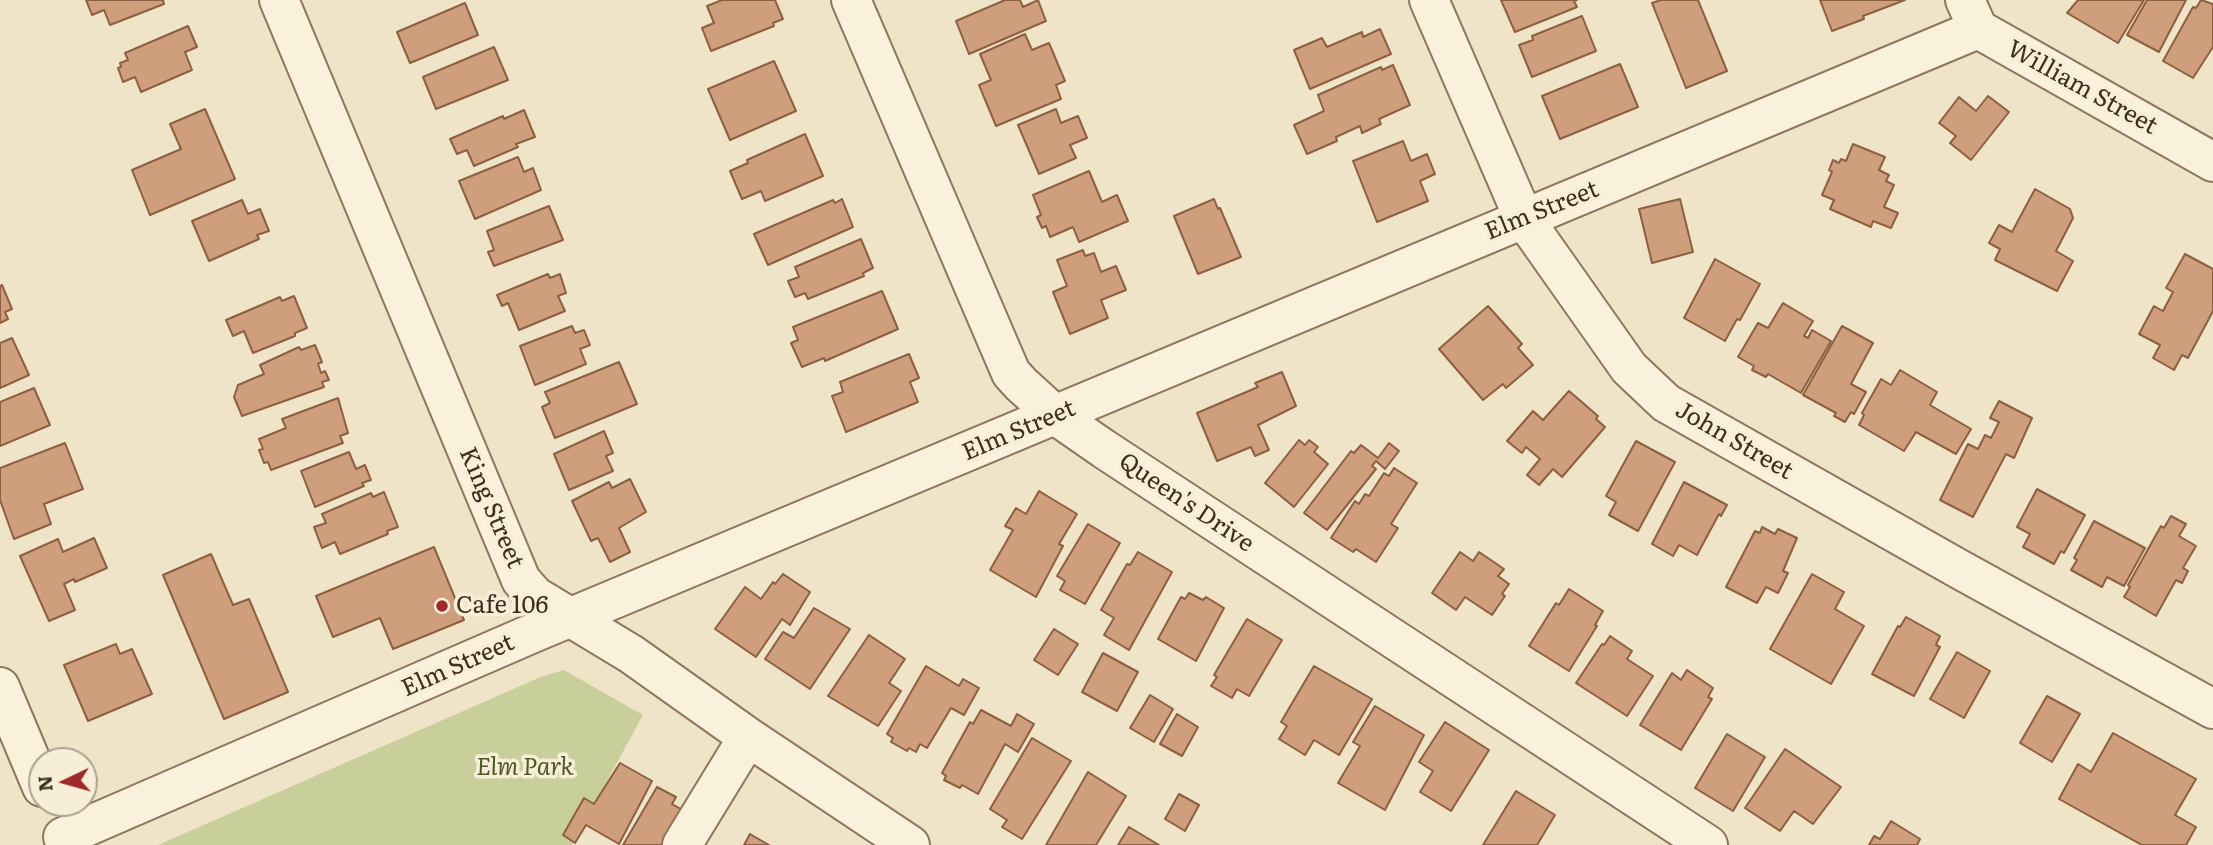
<!DOCTYPE html>
<html>
<head>
<meta charset="utf-8">
<style>
	body { margin:0 }
	#map { position:relative; width:2213px; height:845px; overflow:hidden; background:#f0e4c8; font-family:Literata,serif }
	canvas { display:block }
	.north { position:absolute; left:28px; top:747px; width:70px; height:70px; box-sizing:border-box; background:#f7eed8; border:2px solid #ada18e; border-radius:50%; rotate:265deg; font-size:19px; font-weight:700; line-height:28px; text-align:center; color:#3d2e20 }
	.north::after { content:''; display:block; margin:auto; width:24px; height:32px; background:#9e2a2b; clip-path:polygon(50% 0,100% 100%,50% 72%,0 100%) }
</style>
</head>
<body>
<div id="map">
<canvas width="2213" height="845"></canvas>
<div class="north">N</div>
</div>
<script>
const ctx = document.querySelector('canvas').getContext('2d');
ctx.lineJoin = 'round';
function paint(path, color) { ctx.fillStyle = color; ctx.fill(path, 'evenodd'); }
const shape = rows => new Path2D(rows.map(r => 'M' + r).join(''));
function strokePath(path, color, width, dash) { ctx.strokeStyle = color; ctx.lineWidth = width; ctx.lineCap = dash ? 'butt' : 'round'; ctx.setLineDash(dash || []); ctx.stroke(path); }
function label(font, color, halo, rows, align = 'center') {
  ctx.font = font + ' Literata,serif'; ctx.lineWidth = 7; ctx.setLineDash([]); ctx.textBaseline = 'middle'; ctx.strokeStyle = halo; ctx.fillStyle = color; for (const [text, x, y, turn = 0] of rows) {
    ctx.save(); ctx.translate(x, y); ctx.rotate((+turn || 0) * Math.PI / 180); ctx.textAlign = isNaN(turn) ? turn : align; if (halo) ctx.strokeText(text, 0, 0); ctx.fillText(text, 0, 0); ctx.restore();
  }
}
paint(shape([
	[564,670,643,715,572,845,158,845,543,676]
]), '#c9cf9b');
const building = shape([
	[86,0,163,0,164,4,110,25,104,10,92,15,86,0],
	[722,0,775,0,783,19,773,23,774,26,711,51,702,28,714,23,707,6,722,0],
	[1005,0,1020,0,1023,7,1038,0,1046,21,969,54,956,21,1005,0],
	[1501,0,1577,0,1574,1,1577,7,1515,32,1501,0],
	[1661,0,1698,0,1727,71,1686,88,1652,3,1661,0],
	[1820,0,1905,0,1863,16,1864,19,1832,31,1820,0],
	[2078,0,2144,0,2118,43,2067,13,2078,0],
	[2147,0,2186,0,2159,52,2127,35,2147,0],
	[2201,0,2213,4,2213,47,2193,78,2163,61,2193,7,2196,8,2201,0],
	[465,3,478,35,410,63,397,32,465,3],
	[1582,16,1596,51,1532,77,1519,45,1533,40,1532,36,1582,16],
	[188,26,197,47,185,52,192,70,141,92,135,77,123,82,118,68,121,67,120,63,128,60,125,53,188,26],
	[1380,29,1391,54,1310,89,1294,50,1322,38,1327,47,1362,32,1363,37,1380,29],
	[1025,34,1032,50,1049,43,1065,81,1056,85,1061,99,996,126,979,85,991,80,980,54,1025,34],
	[494,47,508,80,436,109,423,77,494,47],
	[774,61,796,111,730,140,708,89,774,61],
	[1620,64,1638,107,1560,139,1542,96,1620,64],
	[1393,65,1410,105,1379,119,1381,124,1362,133,1360,126,1336,137,1337,141,1307,154,1294,125,1324,111,1318,95,1381,67,1382,70,1393,65],
	[1988,96,2009,112,1971,160,1950,143,1956,136,1939,123,1959,97,1976,111,1988,96],
	[205,109,235,179,150,215,132,170,181,149,170,124,205,109],
	[1056,109,1061,123,1078,116,1087,138,1070,145,1076,158,1039,174,1018,125,1056,109],
	[524,110,535,137,516,144,518,147,474,166,467,150,457,154,450,139,503,116,504,119,524,110],
	[805,134,823,176,765,201,761,191,742,199,730,171,748,163,747,160,805,134],
	[1403,141,1411,161,1427,154,1435,174,1420,181,1428,201,1377,222,1353,161,1403,141],
	[1853,144,1885,157,1879,170,1889,175,1886,181,1894,185,1884,207,1898,213,1891,228,1873,221,1871,227,1830,209,1834,200,1822,195,1832,172,1829,170,1833,160,1839,163,1841,159,1846,161,1853,144],
	[518,157,524,172,533,168,541,190,475,219,459,181,518,157],
	[1089,171,1102,202,1117,195,1128,221,1079,242,1073,227,1050,237,1046,226,1042,228,1037,217,1041,215,1033,195,1089,171],
	[2035,189,2070,209,2073,218,2056,251,2073,261,2057,291,1995,260,2000,249,1989,243,1999,225,2012,232,2035,189],
	[842,199,853,227,768,265,754,234,833,200,835,203,842,199],
	[1214,199,1218,209,1220,208,1241,257,1198,274,1174,216,1214,199],
	[1680,199,1693,252,1652,263,1639,209,1680,199],
	[242,200,248,214,260,209,269,231,257,235,259,239,209,261,192,221,242,200],
	[549,206,563,240,494,266,488,252,494,250,487,231,549,206],
	[861,239,873,268,863,273,864,276,808,299,805,293,795,297,788,281,799,277,795,267,861,239],
	[1083,250,1085,256,1094,253,1101,272,1116,266,1126,290,1101,300,1108,318,1070,334,1053,292,1067,286,1057,260,1083,250],
	[2185,254,2213,269,2213,311,2188,358,2182,355,2174,370,2153,358,2160,345,2139,334,2154,306,2163,311,2173,292,2166,288,2185,254],
	[1715,259,1760,284,1740,320,1737,319,1725,341,1684,318,1715,259],
	[548,274,550,278,560,274,566,293,558,296,565,311,519,330,508,303,502,306,497,295,548,274],
	[2,285,12,309,5,312,8,319,0,323,0,286,2,285],
	[882,291,898,329,825,361,824,358,802,367,791,343,798,340,793,327,882,291],
	[294,296,307,328,295,333,295,336,253,353,244,331,233,336,226,320,280,297,282,301,294,296],
	[1783,303,1813,321,1804,336,1808,338,1812,330,1831,341,1801,393,1768,374,1766,377,1752,370,1754,366,1738,357,1758,323,1768,328,1783,303],
	[1488,306,1522,344,1518,348,1533,365,1506,388,1503,384,1483,400,1439,349,1488,306],
	[572,326,575,333,584,330,590,345,580,349,586,364,535,385,520,346,572,326],
	[1842,326,1873,343,1851,384,1866,392,1854,414,1851,412,1845,422,1834,416,1836,413,1803,395,1842,326],
	[12,338,29,375,0,388,0,343,12,338],
	[315,345,322,362,318,364,321,373,325,371,329,380,322,382,324,387,242,416,234,397,238,385,264,374,260,365,299,347,301,350,315,345],
	[909,354,919,378,910,382,918,402,846,432,832,396,843,392,840,382,909,354],
	[619,362,637,404,555,438,542,407,550,403,545,392,619,362],
	[1900,370,1937,392,1930,405,1971,429,1956,454,1916,432,1904,451,1859,425,1864,415,1862,413,1881,379,1891,385,1900,370],
	[1282,372,1296,406,1258,425,1269,450,1255,456,1251,447,1217,461,1197,413,1258,387,1255,383,1282,372],
	[34,388,50,425,0,446,0,402,34,388],
	[1569,391,1598,416,1596,419,1605,427,1562,477,1553,469,1539,485,1527,475,1540,459,1526,447,1522,453,1507,441,1533,411,1543,420,1569,391],
	[338,398,348,433,340,436,343,443,271,470,268,462,264,463,259,450,263,449,259,439,286,428,282,419,338,398],
	[1999,401,2032,418,2014,458,2006,454,1973,517,1940,500,1968,444,1978,449,1985,435,1991,438,1999,422,1990,418,1999,401],
	[604,431,613,453,606,456,613,471,569,490,554,454,604,431],
	[1299,440,1305,445,1309,440,1318,447,1314,452,1328,464,1294,507,1265,483,1299,440],
	[1636,441,1675,462,1638,531,1609,515,1616,502,1606,496,1636,441],
	[65,443,83,489,44,504,51,524,14,539,0,500,0,468,65,443],
	[1389,443,1399,451,1385,469,1376,461,1372,466,1376,469,1327,530,1304,513,1351,451,1354,453,1361,445,1378,458,1389,443],
	[349,452,356,469,365,465,371,480,362,483,364,486,315,507,301,471,349,452],
	[1394,468,1417,483,1391,524,1398,528,1376,562,1356,549,1353,552,1331,538,1355,501,1359,504,1365,494,1369,496,1384,473,1389,476,1394,468],
	[630,479,646,512,619,528,630,552,610,562,598,538,591,541,572,501,609,482,612,488,630,479],
	[1684,482,1727,505,1721,516,1719,514,1697,555,1679,545,1673,556,1652,544,1684,482],
	[2037,489,2085,515,2064,553,2061,551,2054,564,2023,547,2030,534,2017,527,2037,489],
	[1039,491,1077,514,1059,544,1063,546,1036,597,990,570,1013,530,1005,526,1016,508,1026,514,1039,491],
	[384,492,398,527,387,531,388,534,340,554,335,542,322,548,314,527,326,523,322,514,371,493,373,497,384,492],
	[2171,516,2186,524,2179,536,2196,546,2183,568,2188,571,2182,583,2176,580,2156,616,2124,597,2130,587,2128,585,2161,526,2164,528,2171,516],
	[2094,521,2145,548,2124,586,2107,577,2102,587,2071,570,2077,560,2074,558,2094,521],
	[1088,524,1120,543,1085,604,1060,590,1065,581,1057,576,1088,524],
	[1762,527,1775,534,1778,529,1797,538,1783,571,1788,573,1778,593,1766,587,1757,603,1726,587,1755,531,1760,533,1762,527],
	[94,538,107,568,75,582,74,579,64,584,75,610,49,621,20,556,58,539,63,552,94,538],
	[434,547,464,620,393,649,380,618,333,637,316,596,434,547],
	[1138,552,1172,572,1129,650,1104,635,1114,618,1101,610,1127,564,1130,565,1138,552],
	[1460,552,1473,561,1479,552,1504,569,1498,576,1509,584,1502,594,1505,596,1492,615,1465,597,1456,610,1432,593,1460,552],
	[211,554,233,605,249,599,288,692,224,719,163,575,211,554],
	[783,574,810,592,790,625,782,619,756,657,715,629,745,587,761,599,773,582,775,584,783,574],
	[1812,574,1844,592,1835,609,1864,626,1831,684,1770,649,1812,574],
	[1569,589,1603,611,1595,625,1597,626,1569,671,1529,646,1556,603,1559,605,1569,589],
	[1189,593,1203,600,1206,597,1224,608,1196,661,1158,639,1181,597,1185,599,1189,593],
	[814,608,850,629,810,689,765,659,783,632,794,638,814,608],
	[1906,617,1940,636,1936,645,1940,647,1914,696,1872,674,1898,626,1900,627,1906,617],
	[1247,619,1282,640,1249,696,1237,689,1232,698,1211,686,1217,677,1214,675,1247,619],
	[1054,629,1078,644,1058,675,1034,660,1054,629],
	[869,635,905,659,889,683,901,691,878,726,828,696,869,635],
	[1610,636,1632,651,1627,659,1653,676,1627,716,1576,683,1602,644,1604,645,1610,636],
	[116,644,120,654,132,649,152,694,88,721,64,665,116,644],
	[1957,652,1990,671,1964,718,1930,699,1957,652],
	[1103,653,1138,672,1117,711,1082,692,1103,653],
	[926,666,959,686,963,679,979,688,964,715,951,708,927,748,920,744,916,752,909,748,907,751,891,742,893,738,887,734,926,666],
	[1314,666,1372,699,1339,755,1314,740,1305,755,1279,739,1287,726,1281,722,1314,666],
	[1687,670,1713,688,1708,697,1712,699,1681,750,1640,725,1672,673,1681,680,1687,670],
	[1150,695,1173,709,1154,742,1130,728,1150,695],
	[2047,696,2080,714,2052,762,2020,743,2047,696],
	[1375,706,1424,735,1385,810,1338,783,1360,746,1353,742,1375,706],
	[981,710,1011,726,1017,714,1034,724,1018,752,1005,744,978,794,962,785,960,788,944,780,946,776,942,773,970,722,973,724,981,710],
	[1177,714,1198,727,1182,756,1160,744,1177,714],
	[1445,722,1489,750,1451,811,1420,792,1433,771,1419,762,1445,722],
	[2113,733,2196,779,2175,815,2196,827,2186,845,2142,845,2059,799,2078,764,2091,772,2113,733],
	[1727,734,1765,757,1733,811,1695,788,1727,734],
	[1032,738,1071,761,1022,839,1002,827,1007,820,990,809,1032,738],
	[1785,749,1841,787,1813,824,1794,811,1780,831,1745,808,1785,749],
	[620,763,652,781,619,844,586,825,575,843,563,835,584,798,594,804,620,763],
	[1088,772,1126,796,1096,845,1046,845,1088,772],
	[657,787,676,797,672,804,693,816,676,845,623,845,657,787],
	[1516,791,1555,815,1537,845,1483,845,1516,791],
	[1179,794,1199,805,1185,831,1165,819,1179,794],
	[1891,821,1920,839,1917,845,1869,845,1874,836,1880,839,1891,821],
	[1129,827,1159,845,1118,845,1129,827],
	[750,834,769,845,744,845,750,834]
]);
paint(building, '#cf9f7d');
strokePath(building, '#8d5f41', 2);
const minor = shape([
	[279,0,521,580,535,596,631,654,748,737,910,845],
	[851,0,1011,373,1021,384,1055,415,1104,449,1708,845],
	[1429,0,1524,219,1629,368,1666,403,1959,569,2213,709],
	[1965,0,1978,29,2213,162],
	[0,687,42,787],
	[63,837,533,633,1978,29],
	[682,845,748,737]
]);
strokePath(minor, '#8d765c', 42);
strokePath(minor, '#faf1dc', 38);
for (const [x, y, r, color] of [
	[442,606,7,"#9e2a2b"]
]) { const dot = new Path2D(); dot.arc(x, y, r, 0, 2 * Math.PI); ctx.fillStyle = color; ctx.fill(dot); strokePath(dot, '#f7eed8', 2.5); }
label('24px', '#3d2e20', '#f7eed8', [
	["William Street",2082,88,29],
	["Elm Street",1542,211,-22],
	["Elm Street",1019,431,-23],
	["John Street",1734,441,30],
	["Queen's Drive",1186,503,34],
	["King Street",491,508,67],
	["Elm Street",458,666,-24]
]);
label('24px', '#3d2e20', '#f7eed8', [
	["Cafe 106",456,606]
], 'left');
label('italic 24px', '#4d5a26', '#f7eed8', [
	["Elm Park",525,768]
]);
</script>
</body>
</html>
